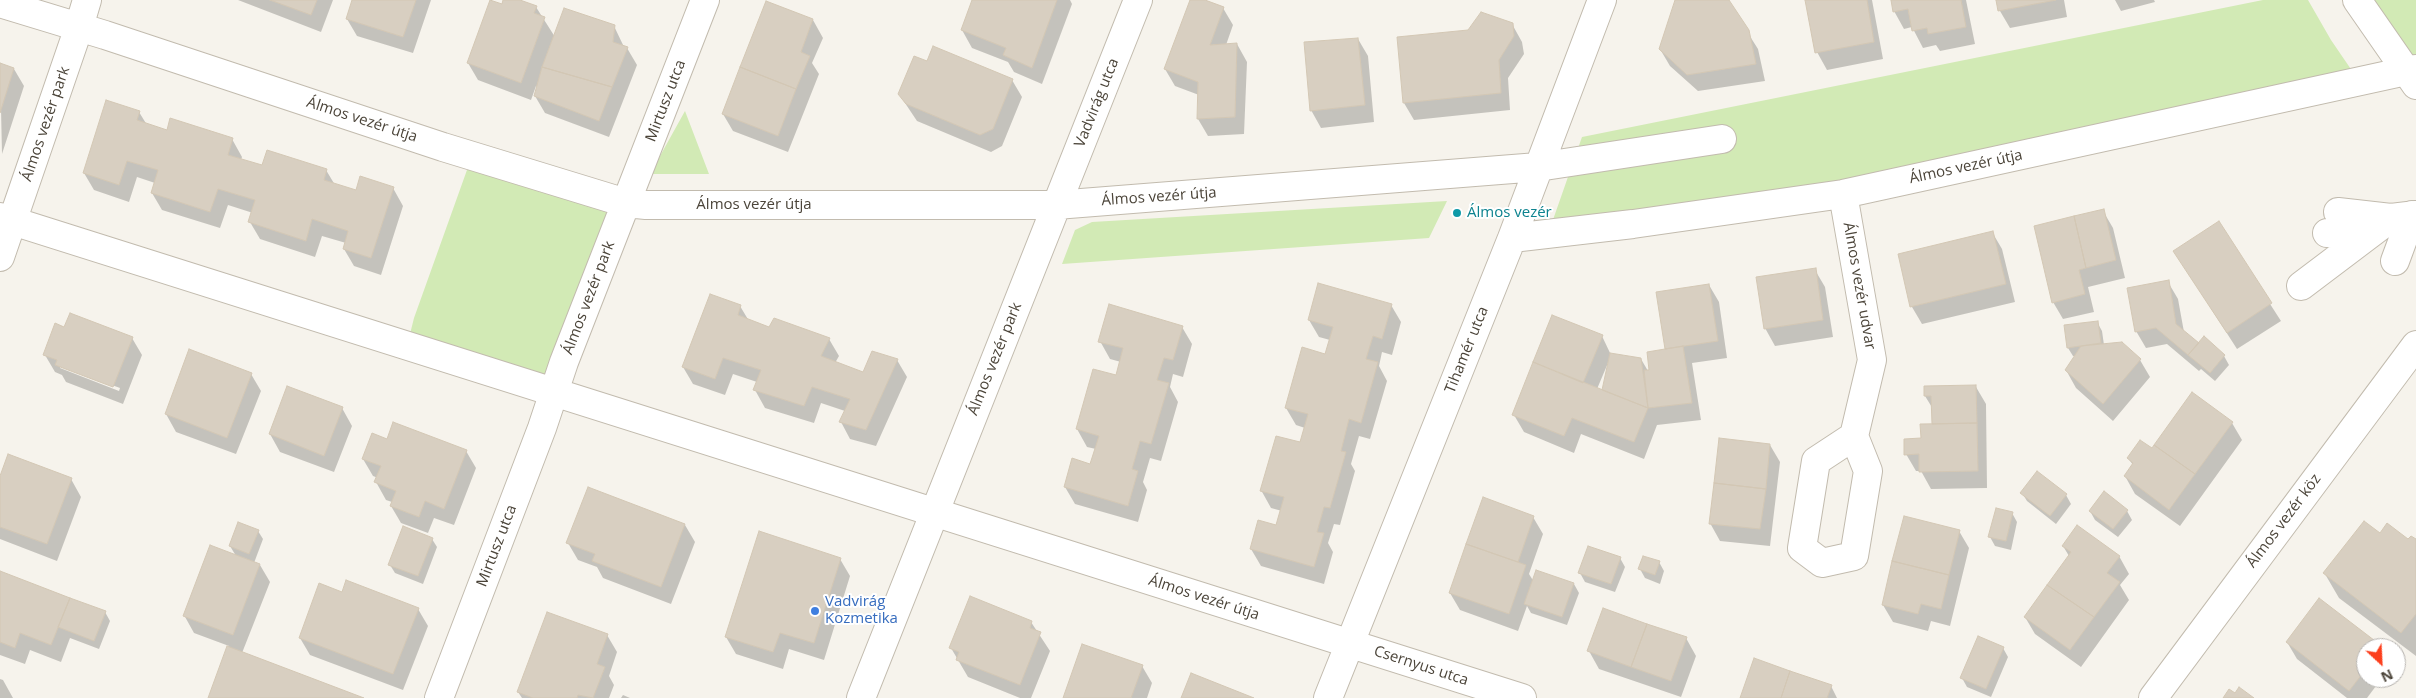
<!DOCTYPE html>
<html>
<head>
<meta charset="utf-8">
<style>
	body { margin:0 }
	#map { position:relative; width:2416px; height:698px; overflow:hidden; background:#f6f3ec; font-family:"Open Sans",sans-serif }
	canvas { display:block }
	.north { position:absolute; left:2356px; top:638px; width:50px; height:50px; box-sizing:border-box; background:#fff; border:1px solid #b7b4b0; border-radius:50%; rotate:155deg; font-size:14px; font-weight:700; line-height:20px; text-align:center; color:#4b4439 }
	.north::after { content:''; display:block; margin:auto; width:18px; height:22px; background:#fc3f1d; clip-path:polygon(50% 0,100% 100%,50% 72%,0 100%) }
</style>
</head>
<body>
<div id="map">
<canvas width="2416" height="698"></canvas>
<div class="north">N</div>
</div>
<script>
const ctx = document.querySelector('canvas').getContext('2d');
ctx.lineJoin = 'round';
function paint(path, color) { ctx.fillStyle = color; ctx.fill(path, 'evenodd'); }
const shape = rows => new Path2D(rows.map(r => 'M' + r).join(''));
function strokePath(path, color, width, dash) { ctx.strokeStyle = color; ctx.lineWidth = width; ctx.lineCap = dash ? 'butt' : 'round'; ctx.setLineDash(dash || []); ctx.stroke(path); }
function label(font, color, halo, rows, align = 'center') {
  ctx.font = font + ' "Open Sans",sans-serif'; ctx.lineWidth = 4; ctx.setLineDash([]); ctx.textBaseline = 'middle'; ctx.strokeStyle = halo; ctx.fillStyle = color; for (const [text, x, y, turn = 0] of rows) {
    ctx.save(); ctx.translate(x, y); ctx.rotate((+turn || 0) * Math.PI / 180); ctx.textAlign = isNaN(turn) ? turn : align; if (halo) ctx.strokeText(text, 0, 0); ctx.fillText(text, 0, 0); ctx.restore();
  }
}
paint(shape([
	[2263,0,2308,0,2331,40,2359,81,1843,194,1548,234,1582,137],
	[2357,0,2416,0,2416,85],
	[685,111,709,174,650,174],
	[472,156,626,203,554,393,407,346,414,318],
	[1447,201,1429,238,1062,264,1075,230,1092,222]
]), '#d2eab5');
paint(shape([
	[238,0,333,0,321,32],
	[354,0,431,0,413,53,357,36,347,19],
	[505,0,517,0,536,7,555,37,614,26,624,47,627,48,637,65,609,137,545,113,535,96,538,87,536,86,531,100,478,80,468,63],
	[973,0,1070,0,1072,4,1042,84,1014,72,1008,62,972,48,962,30],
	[1191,0,1202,0,1223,8,1233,25,1226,45,1237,44,1247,62,1244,134,1208,136,1198,119,1199,95,1175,86,1165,69],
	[1676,0,1727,0,1758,49,1765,81,1698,91,1670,66,1660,49],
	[1807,0,1872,0,1883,59,1827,70,1817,52],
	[1892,0,1966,0,1975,44,1940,51,1936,45,1923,48,1912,27,1904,29,1894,11],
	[1998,0,2064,0,2067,17,2010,28,2000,11],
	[2115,0,2154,0,2155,2,2121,11],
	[767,3,813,20,823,38,812,63,819,74,788,152,733,131,723,114],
	[1512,24,1522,42,1524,54,1508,78,1510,110,1414,120,1404,103,1469,32],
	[1358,39,1368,56,1374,122,1321,128,1311,110],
	[928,63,1012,80,1022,97,1002,146,991,152,917,121,899,94],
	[0,64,14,69,24,86,2,154],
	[139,112,147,125,167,131,232,139,242,157,241,160,263,167,326,170,335,185,357,191,393,188,403,206,381,275,354,266,344,249,346,243,322,236,315,257,260,239,250,222,253,213,228,205,220,228,162,210,152,193,155,183,137,177,129,202,94,190,84,173],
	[2103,211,2113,228,2125,278,2088,287,2094,312,2063,319,2053,302],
	[2218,223,2281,321,2237,349,2185,268],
	[1992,232,2002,249,2015,302,1922,324,1912,307,1899,255],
	[1815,270,1825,287,1833,337,1775,346,1765,328],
	[2168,282,2178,299,2184,332,2199,344,2204,338,2224,356,2229,365,2215,381,2201,369,2199,371,2167,344,2146,348,2136,331],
	[1709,285,1719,302,1727,358,1692,363,1701,420,1657,425,1644,459,1581,434,1574,453,1524,432,1514,415,1602,336,1611,355,1641,359,1648,371,1666,350],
	[1608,363,1609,364,1603,391,1597,389],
	[1391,305,1401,322,1392,355,1382,352,1379,366,1387,381,1370,439,1359,436,1351,464,1355,471,1340,525,1334,524,1328,543,1333,552,1324,584,1261,566,1251,549,1277,527,1282,511,1271,508,1261,490,1301,444,1305,428,1296,425,1286,408,1326,356,1330,340,1319,337,1309,320],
	[740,306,749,321,769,328,829,339,839,356,835,363,864,374,897,360,907,377,876,446,850,439,841,422,845,411,821,403,814,423,765,408,755,390,757,382,733,374,725,395,693,384,683,367],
	[2097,322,2102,331,2104,345,2122,343,2140,360,2150,377,2113,421,2076,388,2066,370,2076,356,2073,356,2068,348],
	[1182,327,1192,344,1183,377,1173,374,1170,387,1178,402,1161,461,1150,458,1143,482,1147,490,1138,522,1075,504,1065,487,1091,465,1096,449,1087,447,1077,429,1116,377,1121,362,1110,359,1100,341],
	[65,329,132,338,142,355,123,404,66,382,62,375,55,372,45,355],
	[60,366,120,388,119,391,60,368],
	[251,374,261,391,236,454,176,432,166,414],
	[1976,387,1986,404,1987,488,1931,489,1921,471,1916,471,1906,454,1933,426,1933,409,1925,396],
	[342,408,352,426,334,472,280,452,270,434],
	[2232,423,2242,440,2180,526,2135,494,2125,476,2133,465,2128,458],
	[387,440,466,451,476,468,454,525,434,518,428,533,401,523,391,506,392,502,386,500,376,482,378,478,373,476,363,459],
	[1770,445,1780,462,1770,546,1720,541,1710,523],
	[0,479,71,479,81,497,57,561,0,539],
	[2022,493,2066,495,2071,504,2056,524,2027,501],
	[1484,499,1533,517,1543,534,1529,574,1534,582,1574,584,1579,593,1567,625,1531,613,1527,606,1518,631,1460,610,1450,593],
	[2090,511,2127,511,2132,520,2118,537,2095,520],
	[2012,513,2017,522,2011,550,1995,546,1990,537],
	[685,525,695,542,671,604,603,578,597,567,578,560,568,543],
	[258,531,263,539,254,563,260,565,270,582,242,653,360,698,209,698,229,646,194,633,184,615,236,556,230,546],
	[1959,531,1969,548,1950,626,1931,621,1928,631,1893,622,1883,605],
	[2381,534,2416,541,2416,656,2339,598,2325,574],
	[432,539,437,547,423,584,395,573,390,565],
	[2063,546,2119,556,2129,574,2120,585,2129,600,2081,667,2035,634,2025,617,2069,556],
	[1620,558,1625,567,1615,592,1585,582,1580,573],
	[840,559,850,576,824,660,789,649,783,669,736,654,726,637],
	[1659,562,1664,571,1660,584,1645,578,1640,569],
	[0,573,105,612,110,621,99,649,70,638,61,662,30,650,25,664,0,655],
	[342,593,418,609,428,626,403,690,310,655,300,638],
	[2320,600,2382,648,2366,648,2366,678,2382,678,2367,698,2347,698,2297,659,2287,642],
	[1031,622,1050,651,1031,698,1020,698,968,677,951,648],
	[607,635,617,652,609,676,614,685,609,698,522,698,518,692],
	[1686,638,1696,656,1681,697,1599,669,1589,651],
	[2003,648,2008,657,1991,697,1967,687,1962,678],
	[1142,666,1152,683,1147,698,1064,698],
	[0,679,3,680,13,698,0,698],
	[1831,686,1837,698,1741,698],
	[623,695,630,698,621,698]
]), '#0003');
const building = shape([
	[270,0,317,0,311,15,270,0],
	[352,0,416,0,403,37,346,19,352,0],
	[490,0,502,4,503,0,520,0,537,6,534,13,545,17,521,83,467,63,490,0],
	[972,0,1057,0,1032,68,1003,55,1006,48,961,30,972,0],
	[1190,0,1205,0,1224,7,1210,45,1237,43,1235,117,1197,119,1198,82,1164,69,1190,0],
	[1675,0,1729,0,1749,30,1756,64,1687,75,1659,49,1675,0],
	[1805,0,1867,0,1874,42,1815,53,1805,0],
	[1891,0,1961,0,1966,27,1928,34,1927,28,1912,31,1908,9,1893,12,1891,0],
	[1996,0,2056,0,1998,11,1996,0],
	[766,1,813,19,801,52,810,56,796,89,740,67,766,1],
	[564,8,615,25,613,42,628,47,612,87,542,67,564,8],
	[1481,12,1513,23,1514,36,1499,60,1501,93,1403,103,1397,37,1468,30,1481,12],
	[1358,38,1365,105,1310,111,1304,42,1358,38],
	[933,46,1013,79,993,129,980,135,906,104,898,94,914,56,927,61,933,46],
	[0,63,14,68,0,113,0,63],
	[542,67,612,87,599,121,534,96,542,67],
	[740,67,796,89,778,136,722,114,740,67],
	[106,100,140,111,137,120,167,130,170,118,233,138,228,155,262,165,267,150,327,169,324,180,356,190,360,176,394,187,371,258,343,249,348,231,312,219,306,241,248,222,255,200,218,189,210,212,151,193,158,170,127,161,119,185,83,173,106,100],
	[2104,209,2116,260,2086,268,2074,216,2104,209],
	[2074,216,2086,268,2079,270,2085,294,2052,303,2034,226,2074,216],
	[2219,221,2272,303,2227,333,2173,251,2219,221],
	[1993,231,2006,284,1910,307,1898,254,1993,231],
	[1816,268,1823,320,1764,329,1756,277,1816,268],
	[2169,280,2176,324,2199,343,2188,355,2156,328,2135,332,2127,288,2169,280],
	[1318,283,1392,304,1382,339,1373,336,1366,359,1378,362,1361,423,1349,419,1341,451,1346,452,1330,508,1324,507,1317,532,1324,533,1314,567,1250,549,1258,520,1276,525,1284,497,1260,491,1276,436,1300,442,1308,414,1285,408,1302,347,1325,354,1333,327,1308,320,1318,283],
	[1709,284,1718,341,1665,349,1656,292,1709,284],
	[710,294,741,305,738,315,769,327,774,318,830,338,821,356,863,372,872,351,898,359,866,430,839,422,850,399,812,387,804,406,753,390,761,370,723,358,715,379,682,367,710,294],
	[1109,304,1183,326,1173,360,1164,358,1157,380,1169,383,1151,444,1140,441,1132,469,1138,471,1128,506,1064,487,1072,458,1090,464,1099,436,1076,429,1093,369,1116,375,1123,348,1098,342,1109,304],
	[70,313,133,337,113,387,55,365,57,360,43,355,55,323,64,327,70,313],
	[1552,315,1603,335,1583,383,1533,362,1552,315],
	[2098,321,2101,343,2067,348,2064,325,2098,321],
	[2204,336,2225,355,2210,373,2188,355,2204,336],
	[2122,342,2141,359,2103,404,2065,370,2081,346,2122,342],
	[1683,346,1692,403,1648,408,1644,370,1649,370,1647,352,1683,346],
	[189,349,252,373,227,438,165,414,189,349],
	[1610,353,1641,358,1648,408,1602,390,1610,353],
	[1533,362,1648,408,1634,442,1572,418,1564,436,1512,415,1533,362],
	[1976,385,1977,423,1932,424,1931,396,1924,396,1924,386,1976,385],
	[287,386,343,407,324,456,269,434,287,386],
	[2192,392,2233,422,2195,474,2154,445,2192,392],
	[393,422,467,450,444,509,425,501,419,517,390,506,396,491,374,482,381,466,362,459,372,433,387,439,393,422],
	[1977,423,1978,471,1919,472,1919,454,1904,455,1904,439,1921,438,1920,424,1977,423],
	[1719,438,1770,444,1766,489,1714,483,1719,438],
	[2140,440,2152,448,2154,445,2195,474,2169,510,2124,476,2133,463,2127,458,2140,440],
	[8,454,72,478,47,544,0,527,0,476,8,454],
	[2037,471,2067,494,2050,516,2020,493,2037,471],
	[1714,483,1766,489,1760,529,1709,524,1714,483],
	[588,487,685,524,661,587,592,561,595,554,566,543,588,487],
	[2104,491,2128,510,2113,529,2089,511,2104,491],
	[1483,497,1534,516,1518,562,1466,544,1483,497],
	[1996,508,2013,512,2006,541,1988,537,1996,508],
	[1904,516,1960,530,1949,575,1892,561,1904,516],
	[2364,521,2380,533,2387,523,2408,539,2411,536,2416,539,2416,614,2401,633,2323,573,2364,521],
	[238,522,259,530,249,554,229,546,238,522],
	[2077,525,2120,556,2107,573,2120,582,2094,617,2047,585,2071,552,2062,546,2077,525],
	[403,526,433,538,418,576,388,565,403,526],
	[759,531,841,558,814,643,780,633,773,652,725,637,759,531],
	[1466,544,1526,565,1509,614,1449,593,1466,544],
	[210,545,260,564,233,635,183,616,210,545],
	[1588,546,1621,557,1611,584,1578,573,1588,546],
	[1643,556,1660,561,1655,575,1638,569,1643,556],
	[1892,561,1949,575,1941,609,1921,604,1918,614,1882,605,1892,561],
	[1536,570,1574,583,1562,617,1524,604,1536,570],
	[0,571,70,598,51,645,20,633,15,648,0,642,0,571],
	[346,580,419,608,393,674,299,638,319,583,342,592,346,580],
	[2047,585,2094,617,2070,650,2024,617,2047,585],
	[970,596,1032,621,1030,628,1041,632,1020,685,956,660,959,652,949,648,970,596],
	[70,598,106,611,94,641,58,627,70,598],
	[2319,598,2383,647,2366,648,2366,669,2349,691,2286,642,2319,598],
	[1603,608,1647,624,1631,667,1587,651,1603,608],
	[547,612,608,634,597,664,605,667,593,698,578,695,577,698,533,698,517,692,547,612],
	[1647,624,1687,637,1671,681,1631,667,1647,624],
	[1978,636,2004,647,1986,689,1960,678,1978,636],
	[1082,644,1143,665,1131,698,1063,698,1082,644],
	[227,646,364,698,208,698,227,646],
	[1754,658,1790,671,1781,698,1740,698,1754,658],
	[1790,671,1832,685,1827,698,1781,698,1790,671],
	[1191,673,1254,698,1181,698,1191,673],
	[2239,687,2254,698,2223,698,2229,689,2235,693,2239,687]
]);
paint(building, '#d8cfc1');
strokePath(building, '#d3c7b4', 1);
const minor = shape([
	[2357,0,2416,85],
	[0,3,105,35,443,147,626,203,646,205,1056,205,1538,167,1722,139],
	[1843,194,1872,360,1854,436,1868,471,1854,556,1822,563,1802,548,1816,461,1854,436],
	[2338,212,2391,218],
	[0,217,1522,698],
	[2327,233,2368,235],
	[1512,238,1633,224,1843,194,2416,69],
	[0,257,79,27,87,0],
	[2395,261,2412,215],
	[2301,286,2391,218,2416,215],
	[439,698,542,428,564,362,705,0],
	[861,698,1138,0],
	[1328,698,1512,238,1602,0],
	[2153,698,2416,345]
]);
strokePath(minor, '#c2bbae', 30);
strokePath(minor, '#fff', 28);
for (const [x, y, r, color] of [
	[1457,213,5,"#0f9aa8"],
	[815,611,5,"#3f7fe0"]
]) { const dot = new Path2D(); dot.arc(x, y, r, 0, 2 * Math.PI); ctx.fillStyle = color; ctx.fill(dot); strokePath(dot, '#fff', 2); }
label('15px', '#4b4439', '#fff', [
	["Mirtusz utca",666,101,-69],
	["Vadvirág utca",1097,103,-68],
	["Álmos vezér útja",362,120,18],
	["Álmos vezér park",46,124,-71],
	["Álmos vezér útja",1966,167,-12],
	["Álmos vezér útja",1159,197,-4],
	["Álmos vezér útja",754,205],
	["Álmos vezér udvar",1859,286,80],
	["Álmos vezér park",589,298,-69],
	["Tihamér utca",1467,350,-68],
	["Álmos vezér park",995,359,-68],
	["Álmos vezér köz",2284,521,-53],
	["Mirtusz utca",497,546,-69],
	["Álmos vezér útja",1204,598,18],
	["Csernyus utca",1421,666,18]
]);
label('15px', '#0d838f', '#fff', [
	["Álmos vezér",1467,213]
], 'left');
label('15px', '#366cbe', '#fff', [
	["Vadvirág",825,602],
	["Kozmetika",825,619]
], 'left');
</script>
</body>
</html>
